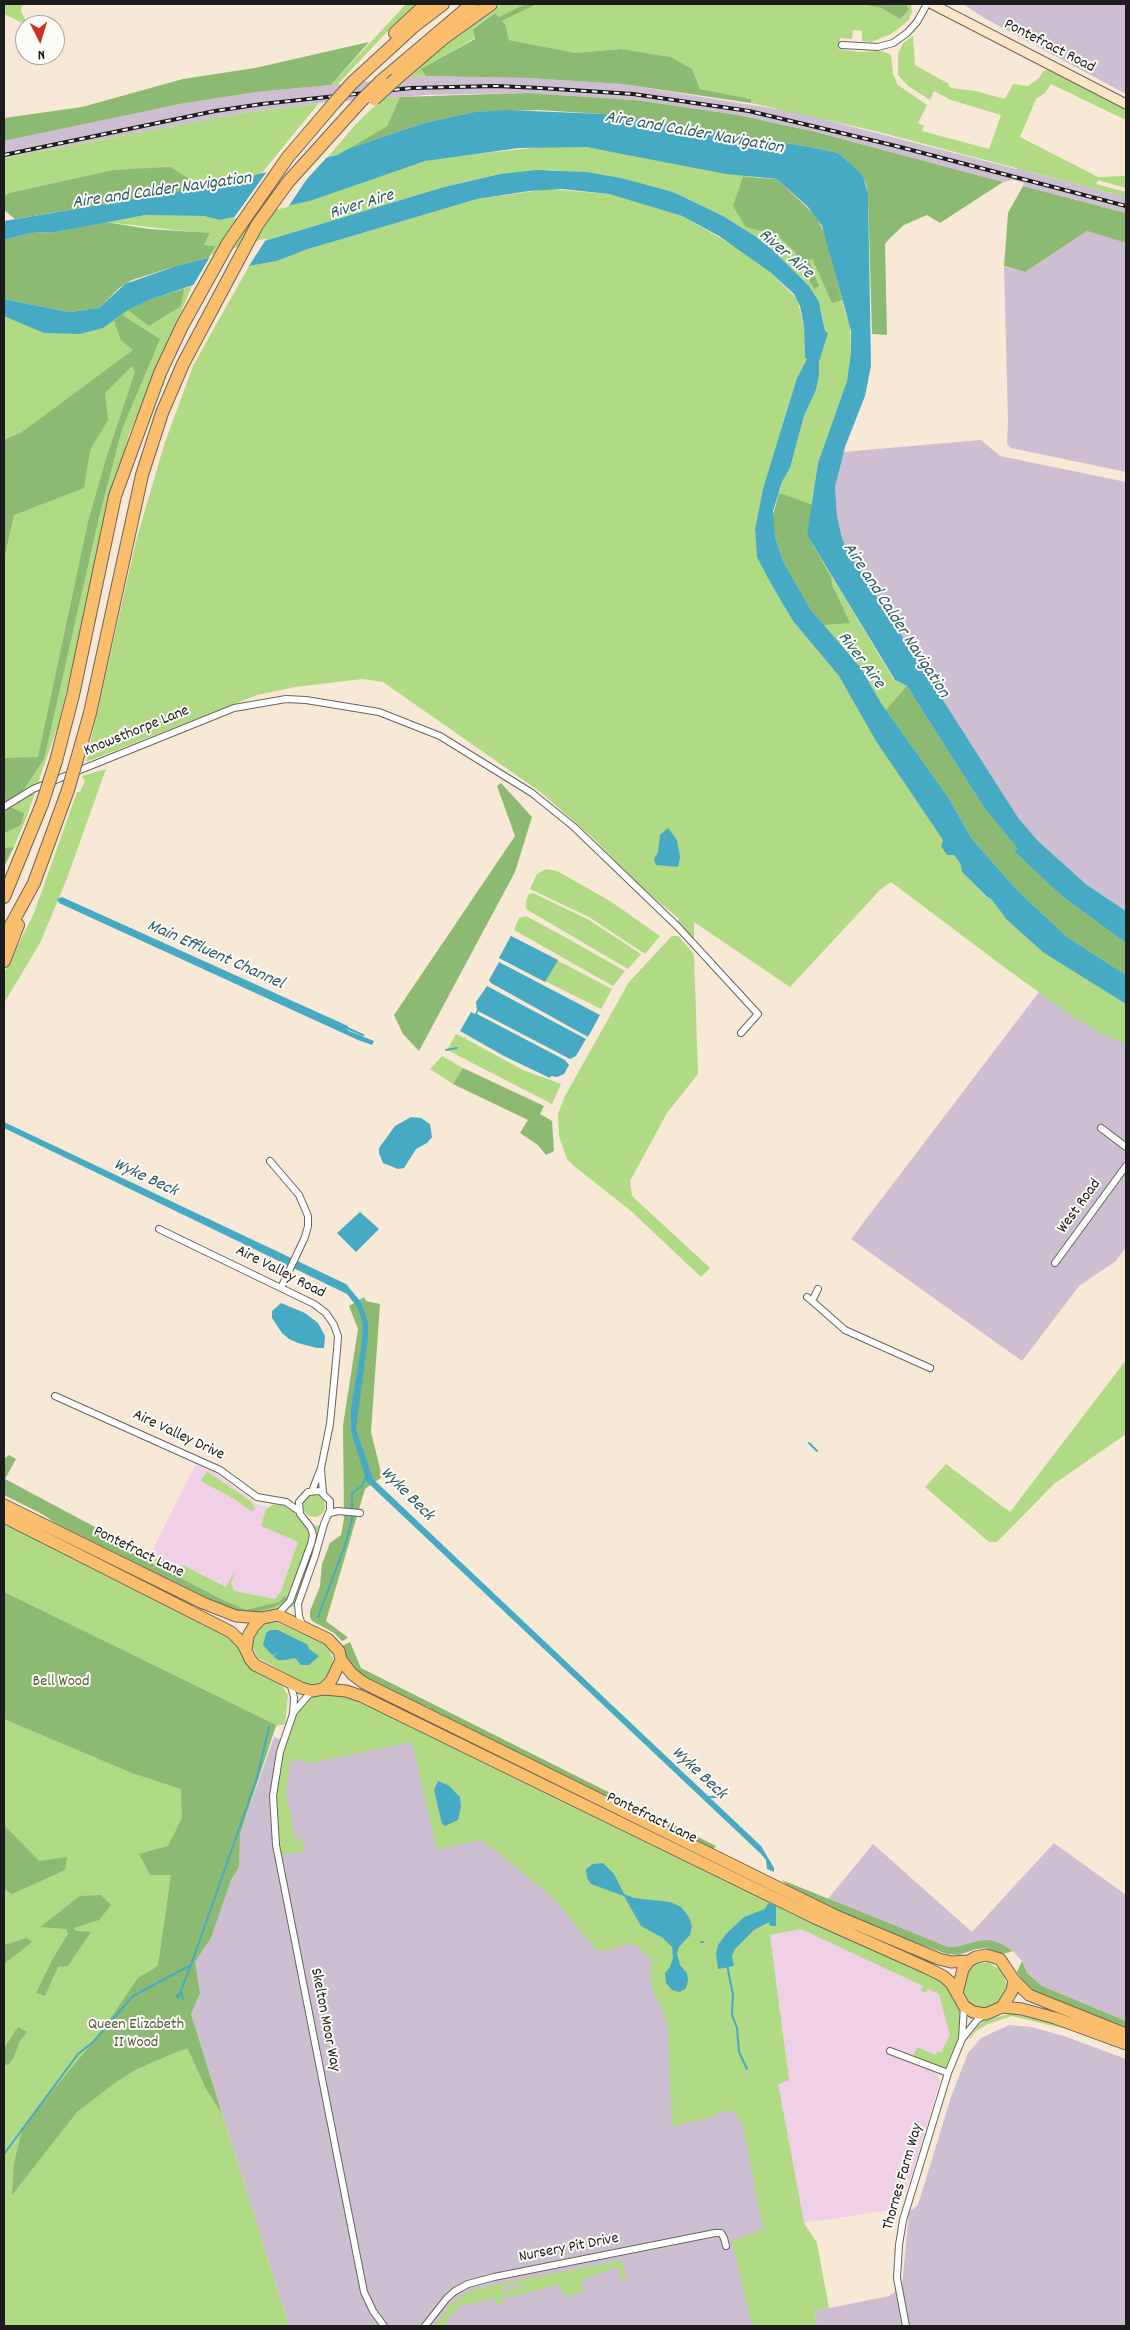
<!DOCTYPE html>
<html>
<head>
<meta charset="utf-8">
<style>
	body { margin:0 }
	#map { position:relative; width:1130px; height:2330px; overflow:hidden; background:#f7e9d5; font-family:Dekko,sans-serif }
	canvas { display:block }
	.frame { position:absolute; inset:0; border:5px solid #1c1c1c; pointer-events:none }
	.north { position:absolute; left:15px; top:15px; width:50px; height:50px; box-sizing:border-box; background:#fdfcf7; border:1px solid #a3a29f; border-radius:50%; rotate:175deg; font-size:14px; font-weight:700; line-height:20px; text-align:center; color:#1c1c1c }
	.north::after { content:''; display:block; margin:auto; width:18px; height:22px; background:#c8321e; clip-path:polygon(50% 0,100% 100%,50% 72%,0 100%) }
</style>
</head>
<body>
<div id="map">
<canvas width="1130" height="2330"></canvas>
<div class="frame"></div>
<div class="north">N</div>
</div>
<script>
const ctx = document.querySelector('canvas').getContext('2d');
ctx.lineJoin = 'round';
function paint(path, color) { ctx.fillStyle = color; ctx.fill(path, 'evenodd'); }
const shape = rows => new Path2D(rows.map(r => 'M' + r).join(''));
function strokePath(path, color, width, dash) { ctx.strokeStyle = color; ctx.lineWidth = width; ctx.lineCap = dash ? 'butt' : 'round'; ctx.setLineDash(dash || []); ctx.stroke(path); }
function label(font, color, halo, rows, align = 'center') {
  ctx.font = font + ' Dekko,sans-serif'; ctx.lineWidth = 4; ctx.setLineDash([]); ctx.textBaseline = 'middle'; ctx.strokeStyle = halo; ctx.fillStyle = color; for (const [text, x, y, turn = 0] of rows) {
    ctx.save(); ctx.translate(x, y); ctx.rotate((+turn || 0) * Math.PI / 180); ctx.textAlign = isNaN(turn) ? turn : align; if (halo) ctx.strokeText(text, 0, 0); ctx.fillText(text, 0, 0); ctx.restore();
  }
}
paint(shape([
	[196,1464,219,1475,257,1504,267,1507,261,1526,298,1542,281,1591,275,1599,238,1593,183,1565,181,1569,150,1555],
	[811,1927,940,1991,953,2031,933,2071,938,2075,940,2081,912,2175,897,2209,804,2223,778,2083,789,2080,770,1935]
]), '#efd0e6');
paint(shape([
	[963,4,1126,4,1126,94,986,19],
	[426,76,527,78,622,84,795,112,1016,169,1021,163,1026,171,1126,197,1126,213,1023,186,1024,183,1013,180,1003,182,816,132,738,115,635,100,526,93,425,95,319,103,243,113,4,158,4,141,180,104,256,92],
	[1087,231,1126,243,1126,472,1011,448,1007,444,1008,420,1004,267,1025,272],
	[981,440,1000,456,1126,482,1126,911,1087,885,1039,842,1019,819,847,550,842,538,837,516,835,487,843,452],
	[1042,988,1126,1042,1126,1247,1116,1261,1079,1286,1022,1361,851,1239],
	[333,1706,468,1765,783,2037,789,2080,778,2084,804,2223,810,2308,813,2326,289,2326,191,2014,200,1993,195,1962,211,1938,231,1880,239,1867,240,1834,274,1737,301,1747],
	[1054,1843,1126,1895,1126,2021,1042,1986,1027,1973,1022,1961,1013,1951,1002,1944,977,1941,956,1947,948,1947,827,1900,873,1844,972,1932],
	[1009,2025,1031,2027,1064,2036,1126,2059,1126,2326,817,2326,814,2311,889,2296,902,2287,909,2212,918,2205,951,2097,968,2053,981,2038]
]), '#cdbed2');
paint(shape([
	[4,4,22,4,21,11,27,23,20,22,4,14],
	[406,4,418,4,383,36,337,85,331,85],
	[502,4,525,4,499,17,495,13,473,28,475,38,422,69,426,76,407,78,466,28],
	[537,4,860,4,881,8,900,19,909,10,906,4,911,4,912,12,908,21,891,34,871,42,862,41,862,31,853,30,852,39,840,38,838,49,859,52,882,51,891,55,893,74,898,85,927,105,918,123,924,126,922,131,989,149,1001,115,951,100,934,91,930,100,908,86,898,75,898,54,903,43,913,36,915,65,949,84,948,86,952,88,975,91,1005,99,1013,84,1028,86,1039,78,1043,71,1048,70,1126,109,1126,120,1051,84,1045,93,1036,99,1020,137,1098,177,1126,176,1126,188,1098,180,1096,184,1126,192,1126,197,875,131,751,103,750,99,700,89,692,69,639,53,620,49,576,53,509,40,505,24,502,21],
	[400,97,387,126,346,151,327,158,355,125,383,98],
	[319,103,261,174,255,175,250,180,204,188,170,168,113,170,9,193,4,197,4,158,243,113],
	[551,146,586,147,617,152,758,178,825,234,846,316,850,325,851,352,847,381,818,463,807,535,894,680,907,686,983,806,1063,897,1126,943,1126,975,1067,937,1017,890,881,703,861,668,811,610,783,561,777,503,782,482,790,468,804,416,816,390,819,376,819,362,826,339,825,331,821,309,809,286,774,251,755,236,723,216,673,192,605,175,552,170,500,174,444,187,208,258,216,246,204,245,210,234,105,222,145,215,204,216,220,220,310,201,396,169,437,158],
	[548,189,609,194,682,216,736,247,770,272,797,299,804,326,805,358,807,359,797,378,761,500,755,529,758,557,771,584,793,621,839,676,902,777,903,781,960,863,962,872,985,896,992,900,1007,920,1044,953,1126,1004,1126,1044,1106,1036,1076,1019,1008,970,891,882,880,890,790,987,694,922,694,943,677,923,679,919,640,886,591,836,539,791,383,682,363,679,295,687,257,695,86,762,136,541,164,445,193,366,249,266,277,261,305,250,477,199],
	[192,286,128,437,58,725,27,816,14,847,10,847,4,861,4,312,53,329],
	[106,769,66,881,40,943,4,1003,4,973,34,913,77,792,80,792,85,781,82,776],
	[546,869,557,871,610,901,660,936,645,954,589,917,530,889,537,874],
	[533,893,589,920,641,954,628,969,526,909,526,901,529,894],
	[526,916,572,941,625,971,613,986,514,930,519,918],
	[511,936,612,989,601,1009,499,958],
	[672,936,678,936,694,954,698,1074,667,1113,630,1181,632,1196,710,1268,701,1277,631,1211,574,1166,567,1159,559,1136,558,1114,565,1096,629,982],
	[456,1034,464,1038,465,1035,466,1039,523,1070,561,1084,552,1104,447,1050],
	[442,1056,463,1068,453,1084,430,1069],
	[1126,1360,1126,1434,1054,1484,997,1542,989,1542,925,1487,946,1464,1010,1512],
	[208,1472,252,1502,255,1510,251,1511,236,1500,201,1481,205,1474],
	'303 1506a11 11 0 1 1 22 0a11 11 0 1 1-22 0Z',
	[274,1504,287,1506,293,1510,310,1532,309,1540,287,1599,280,1610,261,1614,225,1607,144,1567,150,1555,180,1569,183,1565,226,1587,235,1571,231,1583,234,1591,275,1599,281,1591,298,1542,261,1526,266,1509],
	[4,1521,223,1632,237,1645,249,1668,282,1686,288,1695,285,1724,276,1726,240,1834,239,1867,231,1880,211,1938,195,1962,200,1993,191,2014,289,2326,4,2326],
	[320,1525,294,1607,290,1607,313,1526],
	[274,1621,327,1645,335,1664,335,1668,323,1682,314,1684,304,1683,258,1658,252,1646,254,1632,264,1623],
	[334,1689,943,1976,964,2006,962,2039,948,2073,912,2059,917,2047,935,2055,938,2051,941,2053,950,2035,939,1994,928,1989,926,1993,921,1991,923,1986,801,1929,770,1935,789,2080,778,2084,804,2223,817,2243,829,2308,814,2311,817,2326,752,2326,732,2241,763,2229,743,2125,733,2111,720,2112,713,2117,672,2127,668,2030,664,2013,655,1996,650,1979,652,1959,634,1944,622,1945,613,1949,597,1951,554,1899,495,1850,480,1840,437,1850,412,1742,306,1764,305,1760,290,1761,286,1793,296,1840,302,1838,305,1851,278,1856,276,1776,293,1714,304,1697],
	[980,1962,989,1963,1002,1971,1007,1986,1000,2002,987,2010,973,2008,963,1997,963,1977,969,1969],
	[1013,2013,1071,2027,1126,2048,1126,2051,1070,2030,1012,2016,988,2024,976,2031,970,2039,969,2038,982,2021],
	[622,2260,626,2277,622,2282,618,2267,582,2280,583,2292,567,2296,563,2294,560,2284,506,2298,504,2290,522,2288,521,2285,502,2286,504,2303,496,2304,495,2298,458,2306,458,2310,447,2318,448,2326,434,2326,451,2304,468,2292,478,2288]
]), '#b1da84');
paint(shape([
	[525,4,537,4,502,21,505,24,509,40,576,53,620,49,670,57,692,69,700,89,751,99,751,103,622,84,527,78,426,76,421,69,475,39,473,29,495,13,499,17],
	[861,4,906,4,909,10,900,19,881,8],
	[369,42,331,85,256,92,180,104,4,141,4,118,82,107,183,79,255,68],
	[526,93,635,100,738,115,816,132,1003,182,940,223,927,215,904,225,889,239,885,244,887,335,872,334,868,193,866,184,857,169,838,153,811,147,604,114,538,110,474,112,424,123,350,148,387,126,400,97],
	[170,167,204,188,15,219,4,210,4,197,9,193,113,170],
	[743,177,777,179,815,215,825,234,842,300,832,303,812,258,809,261,819,286,814,289,795,252,777,235,746,227,733,206],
	[1023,186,1126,213,1126,243,1087,231,1025,272,1004,266,1008,213],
	[105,222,149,229,210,233,204,245,216,246,208,258,176,266,132,280,119,288,99,308,69,312,4,299,4,240,31,233,56,232],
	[184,289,181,306,149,326,128,310,149,300],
	[122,315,160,339,122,429,98,521,44,759,22,792,4,804,4,758,38,757,88,522,105,462,135,372,132,366,105,393,108,420,90,450,84,488,14,515,4,559,4,440,22,432,133,350,121,340,114,321],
	[779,493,813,505,807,535,831,577,832,585,850,623,824,625,811,610,783,561,775,536,772,518],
	[907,686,983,806,1018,849,1014,850,1016,853,1063,897,1126,943,1126,975,1067,937,1017,890,972,839,948,797,886,710],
	[501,783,532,817,515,872,419,1051,403,1034,394,1015,515,836,497,786],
	[9,807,24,813,21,825,4,833,4,811],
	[14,847,4,867,4,848],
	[463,1068,544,1106,540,1114,552,1121,554,1151,546,1155,538,1145,520,1133,528,1120,453,1084],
	[364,1297,366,1301,380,1304,371,1432,382,1477,365,1489,326,1621,346,1636,348,1638,342,1641,334,1633,312,1621,310,1617,310,1611,320,1586,322,1564,330,1543,341,1535,344,1519,343,1425,358,1329,349,1306],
	[9,1455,16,1459,5,1479,95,1527,136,1555,221,1599,246,1610,279,1602,285,1596,287,1599,275,1607,251,1613,241,1612,208,1599,55,1523,44,1515,4,1495,4,1459],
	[4,1592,276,1725,240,1834,239,1867,231,1880,211,1938,195,1962,200,1993,191,2014,222,2114,206,2089,188,2049,181,2050,137,2069,116,2082,77,2112,12,2195,14,2163,23,2127,101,2032,138,1978,158,1966,171,1875,150,1875,139,1854,168,1846,182,1818,181,1789,132,1773,4,1719],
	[350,1642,361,1668,716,1846,712,1851,453,1723,428,1707,414,1704,362,1677,347,1660,342,1646],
	[4,1825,39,1861,67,1857,65,1870,12,1894,4,1889],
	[782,1880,948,1947,956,1947,977,1941,990,1940,1002,1944,1013,1951,1003,1954,986,1948,976,1949,959,1955,947,1954,898,1936,872,1924,864,1923,789,1888],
	[101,1895,111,1905,99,1920,74,1928,76,1931,91,1932,68,1966,58,1967,45,1996,36,1993,52,1960,68,1934,66,1929,40,1927,80,1896],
	[27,1938,32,1942,4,1964,4,1945],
	[1022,1961,1027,1973,1042,1986,1126,2021,1126,2027,1057,2002,1027,1987,1017,1972],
	[18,2027,27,2032,20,2041,13,2059,8,2065,4,2064,4,2048]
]), '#8cba72');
paint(shape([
	[506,110,604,114,811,147,838,153,857,169,863,177,868,193,871,366,865,396,845,447,835,487,837,516,842,538,847,550,1019,819,1039,842,1087,885,1126,911,1126,943,1063,897,1016,853,1014,850,1018,849,983,806,907,686,895,680,807,535,818,463,847,381,851,352,851,331,822,226,808,207,777,179,726,174,586,147,519,148,425,161,310,201,220,220,204,216,145,215,56,232,31,233,4,240,4,221,250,180,255,175,337,155,350,148,424,123,474,112],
	[537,170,587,172,621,178,673,192,723,216,755,236,774,251,809,286,819,302,825,331,828,333,819,362,819,376,816,390,804,416,790,468,782,482,773,511,775,536,783,561,811,610,861,668,881,703,948,797,972,839,1017,890,1067,937,1126,975,1126,1004,1044,953,1007,920,992,900,986,896,962,872,960,863,954,855,947,855,941,846,943,840,876,741,839,676,793,621,771,584,757,557,755,529,763,489,797,378,807,359,805,358,804,326,800,306,794,294,770,272,719,236,682,216,609,194,562,189,529,191,477,199,305,250,277,261,249,266,149,300,128,310,103,328,80,334,44,333,4,316,4,299,69,312,99,308,125,284,176,266,208,258,444,187,500,174],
	[668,828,677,840,680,857,678,867,656,865,654,859,658,852,660,835],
	[62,897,348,1026,347,1030,374,1041,372,1045,358,1040,59,903,57,899],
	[511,936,558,960,545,982,499,958],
	[499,962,600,1015,588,1037,491,983,489,980],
	[487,986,586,1039,576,1056,570,1059,478,1011,477,1014,565,1060,569,1065,564,1074,557,1077,551,1076,550,1078,504,1056,460,1031,471,1012,475,1014,477,1010,476,1002],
	[411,1117,421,1118,430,1124,432,1137,427,1143,416,1149,404,1168,398,1169,383,1163,379,1153,379,1148,395,1126],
	[4,1122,346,1284,361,1302,368,1322,368,1338,356,1429,373,1479,761,1846,774,1868,774,1872,767,1869,766,1860,761,1854,367,1482,351,1431,351,1408,361,1348,363,1325,358,1308,347,1294,4,1128],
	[360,1212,379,1229,356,1252,337,1233],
	[281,1303,305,1313,318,1323,325,1336,324,1348,317,1348,298,1343,289,1339,282,1333,272,1318,272,1311],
	[270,1630,278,1630,298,1640,307,1644,309,1649,319,1656,309,1665,301,1665,295,1658,285,1660,278,1660,273,1656,278,1653,272,1655,263,1645,266,1633],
	[438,1781,448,1785,460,1797,461,1806,458,1820,445,1826,442,1824,434,1790],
	[603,1863,614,1874,624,1894,634,1898,670,1902,681,1907,689,1917,692,1926,690,1935,679,1947,677,1953,680,1965,687,1973,688,1980,686,1988,680,1992,672,1990,666,1983,665,1973,670,1967,673,1958,672,1947,663,1938,641,1926,624,1896,591,1884,587,1878,586,1869,593,1864],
	[768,1903,776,1906,776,1926,770,1926,769,1922,754,1930,735,1949,732,1956,734,1966,718,1969,716,1953,718,1945,726,1934,744,1917,765,1909]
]), '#46aac5');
paint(shape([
	[329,155,307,179,288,207,233,219,268,170],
	[267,238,247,269,191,289,211,255]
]), '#f7e9d5');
strokePath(shape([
	[347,1028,363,1035],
	[446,1050,457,1048],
	[809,1443,817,1451],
	[318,1617,345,1545,352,1519,352,1493,362,1486,366,1477],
	[709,1797,717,1797],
	[701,1942,703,1942],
	[727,1965,733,1995,732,2015,737,2028,739,2052,747,2069],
	[176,1997,181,1992,183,1999],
	[178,1998,191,1965],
	[4,2154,78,2054,93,2042,133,1996,191,1965,257,1778,269,1727]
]), '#46aac5', 2);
const minor = shape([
	[842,45,878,47,893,43,907,33,917,22,927,4],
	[4,807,33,789,234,708,286,699,306,700,379,712,440,736,532,793,574,827,679,928,758,1014,741,1033],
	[1101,1128,1126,1147],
	[270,1161,299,1195,308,1216,308,1226,305,1237,281,1288],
	[159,1229,314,1304,326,1313,334,1325,338,1336,337,1350,330,1424,321,1468,312,1491],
	[1055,1263,1126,1166],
	[807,1297,812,1301,818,1289],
	[812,1301,845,1330,930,1368],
	[55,1396,220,1470,257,1497,286,1502,299,1511],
	[321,1469,323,1493],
	[330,1513,338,1511,360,1513],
	[277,1615,290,1601,311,1544,313,1535,311,1528,300,1514,299,1502,308,1492,320,1491,330,1501,330,1510,324,1524,315,1556,298,1604,299,1616,303,1627],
	[290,1683,294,1697,293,1714,280,1752,273,1796,276,1845,364,2292,373,2311,384,2326],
	[293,1713,312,1691],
	[962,2038,964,2006],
	[890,2051,948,2073],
	[425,2326,447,2298,455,2291,468,2284,494,2277,715,2233,721,2233,724,2238,726,2246],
	[906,2326,897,2278,899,2245,903,2220,948,2073,962,2039,978,2019,985,2015]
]);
const secondary = shape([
	[932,4,1126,104]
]);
const trunk = shape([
	[4,1505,203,1603,236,1616,262,1618],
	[4,1517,231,1632,242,1643,246,1650,250,1659,255,1665,301,1688,312,1691,323,1689,331,1681,341,1660,339,1651,328,1639,278,1615,262,1618,254,1626,248,1636,246,1650],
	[341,1660,352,1674,364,1683,834,1915,939,1959,951,1962,969,1961],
	[323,1689,346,1691,361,1696,815,1918,927,1968,943,1976,951,1983,964,2006,973,2012,986,2014,1002,2007,1012,1991,1014,1980,1000,1959,986,1955,976,1957,969,1961,963,1969,957,1993],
	[1014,1980,1029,1995,1126,2034],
	[1002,2007,1022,2009,1055,2018,1126,2044]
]);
const motorway = shape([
	[395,33,426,4],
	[396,79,445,37,491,4],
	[381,81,472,4],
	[352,83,413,27,443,4],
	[79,752,90,713,142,475,162,413,183,364,257,225,288,182,362,100],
	[56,761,73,695,115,496,160,373,182,326,228,243,288,157,335,102],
	[4,897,42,804],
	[4,938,34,883,68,790],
	[4,961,18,925]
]);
strokePath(minor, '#69645d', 8);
strokePath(secondary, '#69645d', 11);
strokePath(trunk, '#69645d', 13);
strokePath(motorway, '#69645d', 14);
strokePath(minor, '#fff', 6);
strokePath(secondary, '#fde5c5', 9);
strokePath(trunk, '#fabe6d', 11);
strokePath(motorway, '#fabe6d', 12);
const rail = shape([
	[4,155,215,111,262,104,411,88,496,86,540,88,633,94,749,111,896,146,1126,206]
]);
strokePath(rail, '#1c1c1c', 4);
strokePath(rail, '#fdfcf7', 2, [5.5]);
const motorwayBridge = shape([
	[374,99,396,79],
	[362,100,381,81],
	[335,102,352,83],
	[68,790,79,752],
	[42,804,56,761]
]);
strokePath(motorwayBridge, '#69645d', 14, []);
strokePath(motorwayBridge, '#fabe6d', 12);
label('16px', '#1c1c1c', '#fdfcf7', [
	["Pontefract Road",1049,47,27],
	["Knowsthorpe Lane",137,732,-22],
	["West Road",1080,1207,-54],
	["Aire Valley Road",280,1273,27],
	["Aire Valley Drive",178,1436,25],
	["Pontefract Lane",138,1553,26],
	["Pontefract Lane",651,1819,26],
	["Skelton Moor Way",324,2020,79],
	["Thornes Farm Way",904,2177,-74],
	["Nursery Pit Drive",569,2249,-11]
]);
label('16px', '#505e40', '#fdfcf7', [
	["Bell Wood",61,1683],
	["Queen Elizabeth",136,2026],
	["II Wood",136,2044]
]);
label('italic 18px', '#2f5c68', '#fdfcf7', [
	["Aire and Calder Navigation",694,134,10],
	["Aire and Calder Navigation",162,192,-8],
	["River Aire",362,206,-17],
	["River Aire",785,255,41],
	["Aire and Calder Navigation",895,621,57],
	["River Aire",860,661,53],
	["Main Effluent Channel",215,956,24],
	["Wyke Beck",145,1179,25],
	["Wyke Beck",406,1495,45],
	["Wyke Beck",698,1774,43]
]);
</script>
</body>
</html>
